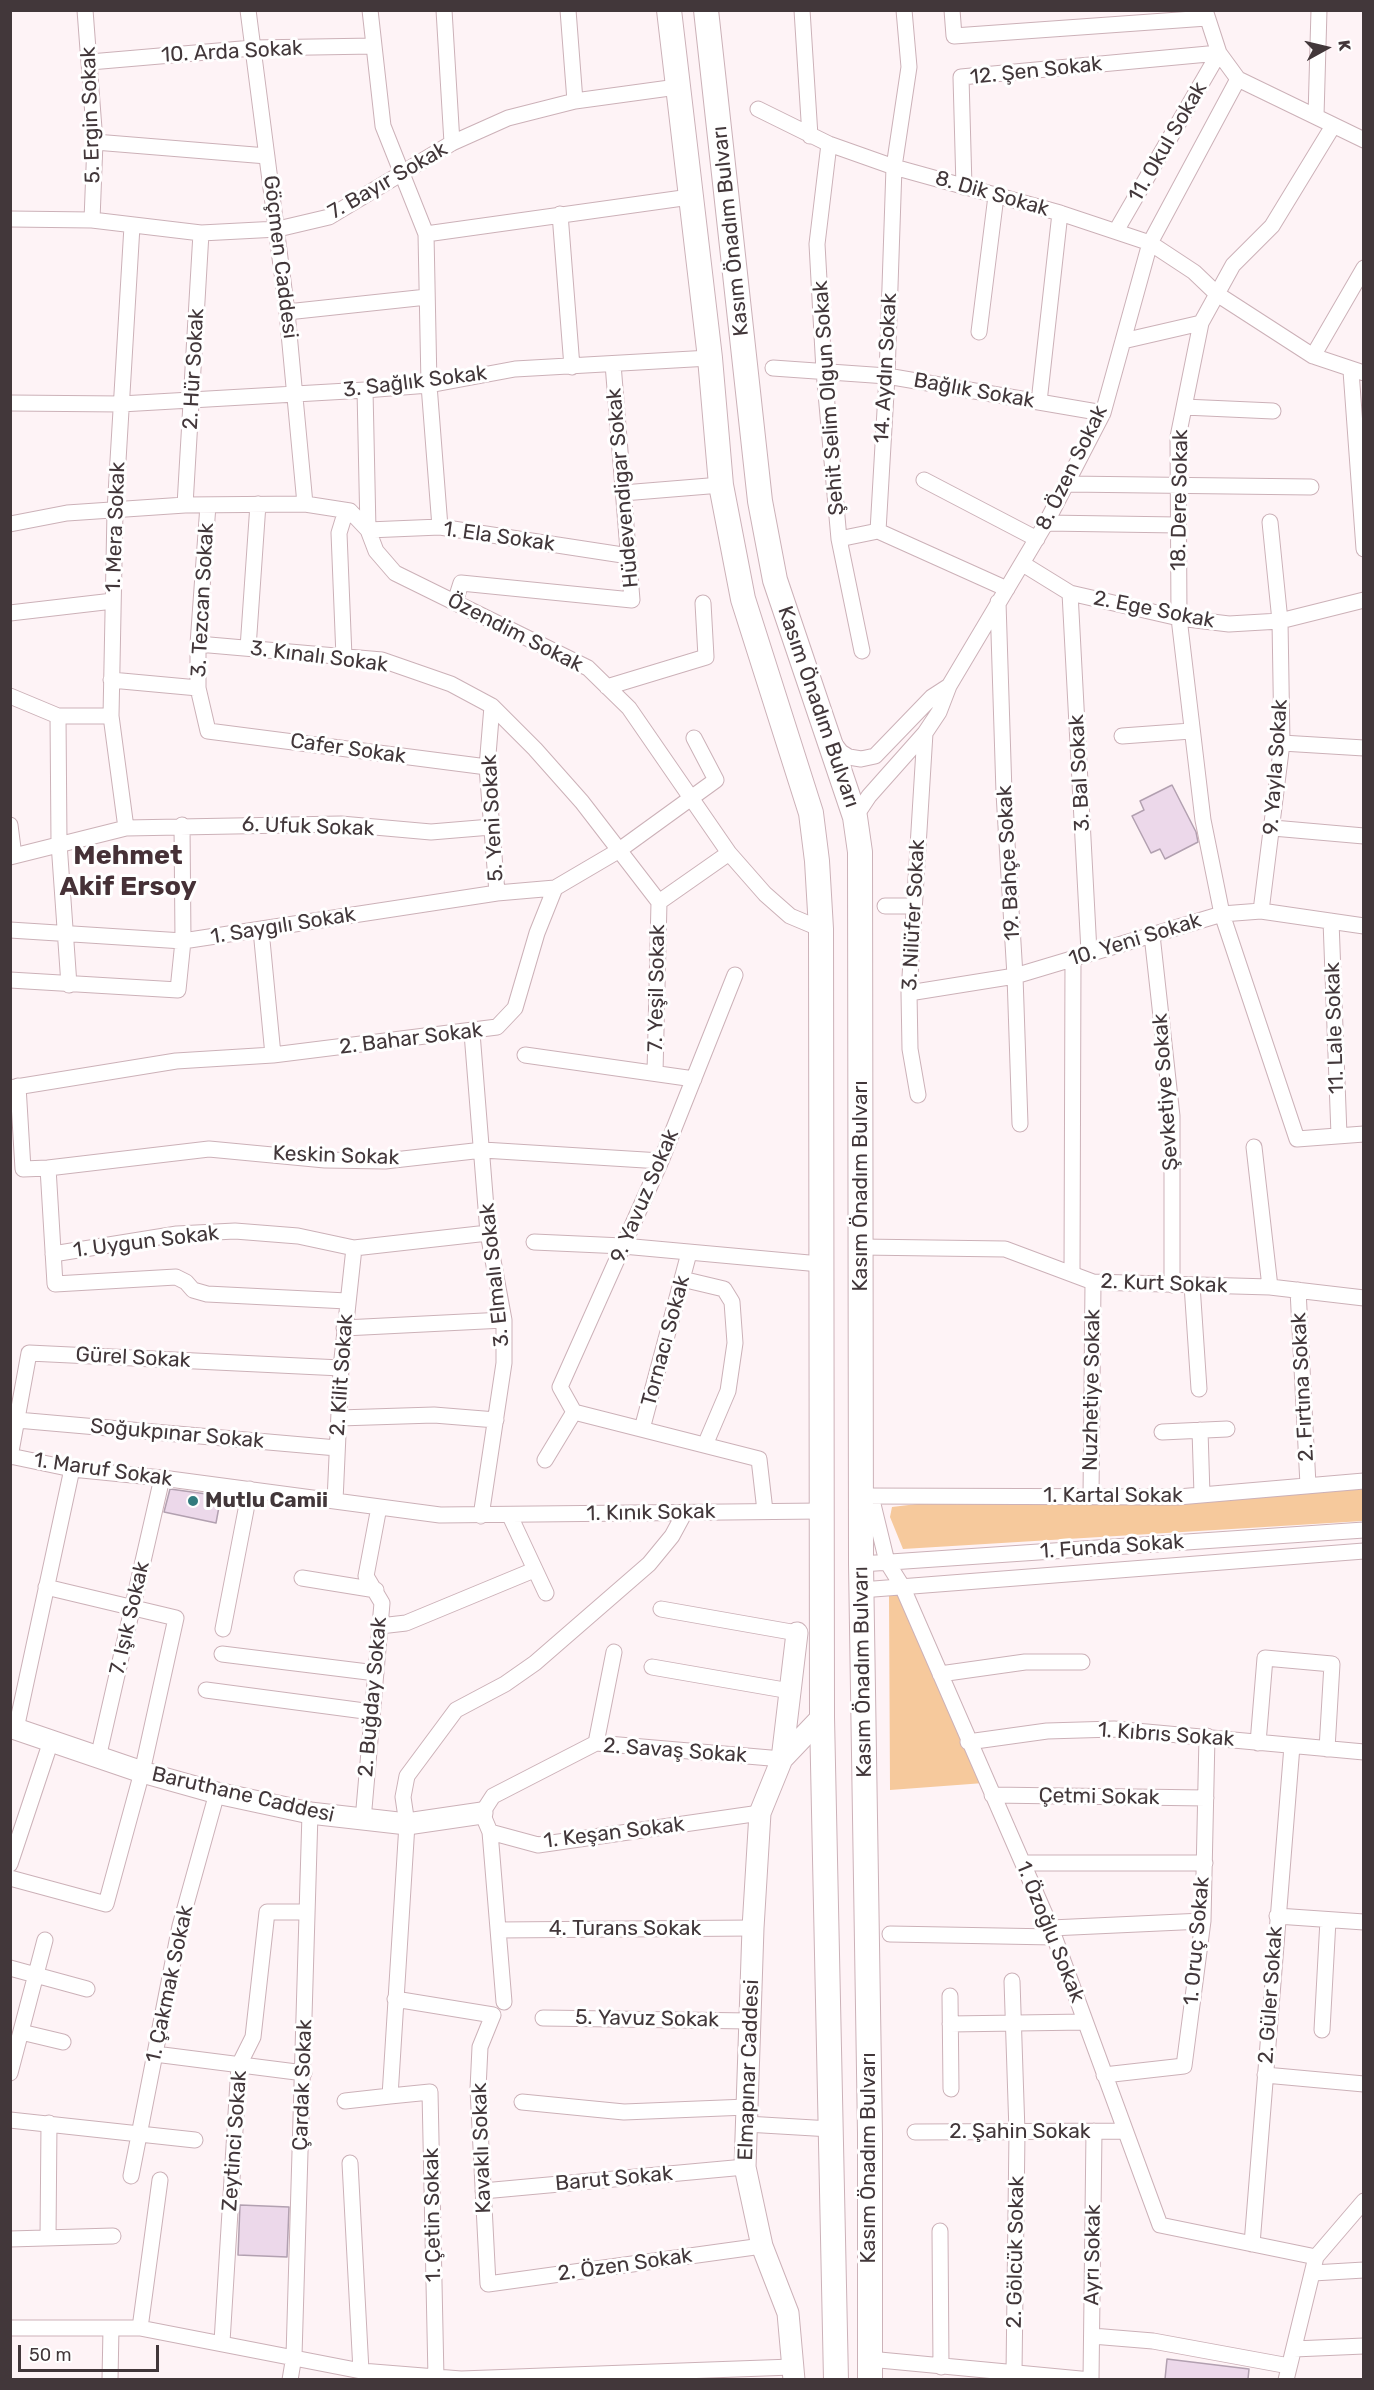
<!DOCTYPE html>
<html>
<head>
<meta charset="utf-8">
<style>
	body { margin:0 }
	#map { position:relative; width:1374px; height:2390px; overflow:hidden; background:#fef3f6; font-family:Rubik,sans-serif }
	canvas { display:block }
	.frame { position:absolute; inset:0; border:12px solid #42373a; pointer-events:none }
	.north { position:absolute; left:1296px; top:18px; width:60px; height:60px; -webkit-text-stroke:4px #fff; paint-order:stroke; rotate:82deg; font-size:16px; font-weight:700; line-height:24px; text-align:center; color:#42373a }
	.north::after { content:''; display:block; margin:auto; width:21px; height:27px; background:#42373a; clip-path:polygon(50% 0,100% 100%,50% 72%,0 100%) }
	.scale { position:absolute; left:18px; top:2345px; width:141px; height:27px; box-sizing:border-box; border:3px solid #42373a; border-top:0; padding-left:8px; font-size:18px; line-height:21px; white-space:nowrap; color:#42373a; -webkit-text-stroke:4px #fff; paint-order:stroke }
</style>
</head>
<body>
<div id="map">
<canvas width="1374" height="2390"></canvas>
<div class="frame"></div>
<div class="north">K</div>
<div class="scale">50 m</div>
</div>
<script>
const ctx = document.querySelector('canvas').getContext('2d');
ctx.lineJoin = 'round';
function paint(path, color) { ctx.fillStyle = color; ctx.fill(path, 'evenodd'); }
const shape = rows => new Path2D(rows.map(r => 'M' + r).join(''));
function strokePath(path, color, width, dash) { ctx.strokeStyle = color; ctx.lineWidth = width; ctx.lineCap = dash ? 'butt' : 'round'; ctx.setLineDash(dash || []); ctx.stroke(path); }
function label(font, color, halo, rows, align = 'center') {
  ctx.font = font + ' Rubik,sans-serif'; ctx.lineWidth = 6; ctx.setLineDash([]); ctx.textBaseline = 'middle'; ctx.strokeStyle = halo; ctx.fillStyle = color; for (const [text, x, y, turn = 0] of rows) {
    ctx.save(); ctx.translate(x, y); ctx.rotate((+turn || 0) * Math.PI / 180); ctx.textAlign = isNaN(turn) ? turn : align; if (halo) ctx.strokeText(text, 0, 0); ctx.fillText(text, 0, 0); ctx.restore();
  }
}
paint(shape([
	[1363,1487,1363,1521,903,1549,890,1517,892,1507,917,1504,1210,1502],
	[898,1586,984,1783,890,1790,889,1596]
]), '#f6c99c');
const building = shape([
	[1172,785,1196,832,1198,842,1165,859,1160,849,1151,853,1132,816,1144,810,1140,801,1172,785],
	[170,1489,221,1496,216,1523,164,1512,170,1489],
	[240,2205,289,2207,287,2257,238,2255,240,2205],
	[1167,2359,1249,2369,1248,2379,1165,2379,1167,2359]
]);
paint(building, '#ecd8ea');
strokePath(building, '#b2a0b0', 1.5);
const street = shape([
	[85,10,95,142,92,220],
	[248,10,287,312,305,504],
	[370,10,383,126,426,234,429,385,440,527],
	[444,10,452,143],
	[568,10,575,101],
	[802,10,810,136],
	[952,10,954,36,1207,18],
	[1205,10,1219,53,1238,79,1364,140],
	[90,62,253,48,374,46],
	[758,109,829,144,894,167,1060,213,1150,243,1194,272,1217,294,1313,356,1364,373],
	[1316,116,1319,10],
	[1333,126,1272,226,1233,265,1201,323,1178,437,1179,618,1203,820,1222,914,1297,1139,1364,1134],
	[95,142,267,156],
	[829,144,817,244,824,371,839,539,862,651],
	[964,187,961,77,1219,53],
	[560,214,572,367],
	[10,219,92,220,201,233,278,229,329,217,452,143,508,118,575,101,677,87],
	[1116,231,1219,53],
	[426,234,690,197],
	[287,312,427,297],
	[979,332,996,196],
	[1123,341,1201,323],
	[1313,356,1364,268],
	[773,368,887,376,1103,413],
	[1351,371,1364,549],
	[365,390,368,530,376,551,395,573,588,668,629,708,729,853,765,894,790,916,821,929],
	[1039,402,1060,213],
	[10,403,121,404,365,390,429,385,515,369,710,358],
	[1184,407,1273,411],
	[924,480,1037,539],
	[1067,484,1311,487],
	[623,493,721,485],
	[185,505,201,233],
	[208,505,198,644,198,688,208,731,487,767],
	[1046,523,1178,525],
	[10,524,67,513,185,505,305,504,350,511,368,530,440,527,629,556],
	[878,531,1007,589],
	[839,539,878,531,887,376,894,167,909,67,904,10],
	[1023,564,1070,593,1179,618,1229,624,1280,621,1364,600],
	[1070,593,1089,952],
	[455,602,461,583,632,600,613,364],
	[998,602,1004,793,1015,976,1020,1124],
	[10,613,113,601],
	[198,644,382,660,451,684,492,706,535,749,582,802,659,902,655,1073],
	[248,648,258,504],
	[344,657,339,533,343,520,350,511],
	[111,680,198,688],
	[607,687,706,657,703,603],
	[10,696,58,716,111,716],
	[492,706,487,767,497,893],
	[58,716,59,843,69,985],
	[1122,736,1191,731],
	[834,743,841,752,849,757,861,759,875,756,932,697,949,686],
	[1282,743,1364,748],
	[855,817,869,796,925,733,939,712,949,686,1046,523,1103,413,1150,243,1238,79],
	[10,825,14,856],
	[126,828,111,716,115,511,132,226],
	[1273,828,1364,836],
	[10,857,126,828,341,824,431,832,491,827],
	[659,902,729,853],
	[885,906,914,906],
	[1261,911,1282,743,1280,621,1270,522],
	[1331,921,1339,1135],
	[10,930,183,941,497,893,555,888],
	[261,930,273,1055],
	[1152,935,1172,1116,1172,1285],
	[10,980,178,990,183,941,182,825],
	[909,993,1015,976,1222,914,1261,911,1364,926],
	[472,1033,488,1233,504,1320,504,1363,481,1516],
	[525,1055,694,1079],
	[18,1086,23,1169,48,1168,55,1284,176,1277,186,1282,193,1290,207,1294,347,1301],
	[10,1088,176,1061,273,1055,497,1027,515,1008,537,933,555,888,618,851,716,780,694,738],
	[918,1095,910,1049,909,993,925,733],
	[1254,1147,1270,1287],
	[48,1168,209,1149,325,1160,385,1161,483,1150,661,1161],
	[534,1242,623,1246,820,1264],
	[861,1247,1005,1249,1093,1282,1270,1287,1364,1298],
	[53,1254,177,1234,235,1231,298,1236,354,1248,488,1233],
	[1072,1274,1073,958],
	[682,1279,724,1289,732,1302,735,1343,728,1391,705,1445],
	[1192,1285,1199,1389],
	[1298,1290,1308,1485],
	[344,1328,504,1320],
	[574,1412,560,1387,661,1161,735,975],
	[574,1412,759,1459,765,1511],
	[339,1418,434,1415,496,1420],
	[17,1420,337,1448],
	[642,1429,689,1253],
	[1200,1430,1202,1495],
	[1162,1432,1227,1429],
	[10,1456,72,1469,162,1478,440,1515,821,1511],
	[10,1457,29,1353,341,1368],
	[545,1460,574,1412],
	[863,1496,1178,1497,1364,1481],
	[871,1496,887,1562,902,1586,1051,1928,1160,2225,1316,2257],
	[1091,1497,1093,1282],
	[335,1501,341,1368,354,1248],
	[510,1516,546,1593],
	[861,1564,1364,1530],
	[302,1578,376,1590],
	[861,1590,1364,1551],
	[661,1609,797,1633],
	[380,1626,406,1623,534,1570],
	[223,1629,250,1489],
	[222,1654,376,1673],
	[652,1667,790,1691],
	[940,1674,1025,1662,1082,1662],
	[206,1690,372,1712],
	[16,1729,72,1469],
	[968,1742,1047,1731,1114,1729,1364,1752],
	[596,1743,614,1652],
	[1258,1743,1265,1658,1332,1664,1327,1749],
	[98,1758,162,1478],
	[992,1795,1206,1798],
	[760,1813,538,1845,490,1832,482,1813,493,1796,596,1743,782,1759],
	[363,1820,382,1603,366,1576,379,1507],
	[490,1832,504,2002],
	[1023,1863,1205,1863],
	[10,1864,51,1741],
	[10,1878,106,1904,142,1772,176,1618,46,1587],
	[1277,1916,1364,1922],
	[1051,1928,1203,1921],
	[498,1930,753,1928],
	[890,1934,1054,1937],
	[10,1968,87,1989],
	[1012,1981,1017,2132,1014,2373],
	[950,1996,951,2089],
	[395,1999,493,2015,480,2047,478,2089,488,2284,762,2246],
	[543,2018,750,2021],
	[950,2024,1085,2022],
	[1322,2030,1328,1920],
	[21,2032,63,2042],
	[155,2054,304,2073],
	[10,2073,45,1940],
	[1104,2075,1184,2066,1203,1921,1207,1736],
	[1265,2075,1364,2084],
	[345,2101,390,2096],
	[522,2102,624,2112,747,2107],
	[10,2120,195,2140],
	[746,2124,831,2129],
	[915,2132,1124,2131],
	[350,2163,361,2371],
	[131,2176,180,1926,217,1793],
	[483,2191,745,2167],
	[940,2231,941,2367],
	[48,2238,49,2123],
	[10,2239,113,2236],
	[1252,2244,1292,1746],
	[1313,2273,1364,2270],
	[10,2328,140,2328,361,2371,461,2379,792,2367],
	[140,2328,160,2180],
	[1092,2336,1153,2341,1289,2366],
	[222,2342,239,2065,253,2037,267,1912,307,1912],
	[1294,2349,1364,2346],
	[869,2359,1091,2380,1094,2131],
	[436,2378,430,2092,390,2096,407,1824,403,1797,407,1776,456,1710,505,1684,535,1663,649,1564,672,1536,685,1512],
	[110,2380,111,2328],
	[290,2380,294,2356,310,1813],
	[1286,2380,1316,2257,1364,2201]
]);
const secondary = shape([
	[10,1727,142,1772,217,1793,310,1813,407,1824,482,1813],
	[782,1759,797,1633],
	[794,2380,788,2313,762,2246,745,2167,753,1928,760,1813,782,1759,822,1717]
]);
const primary = shape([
	[669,10,710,358,721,485,743,599,811,813,817,861,821,929,822,1717,836,2380],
	[706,10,760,501,775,580,855,817,860,852,861,1564,870,2134,870,2380]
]);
strokePath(street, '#ccb1b8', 17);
strokePath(secondary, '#ccb1b8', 23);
strokePath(primary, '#ccb1b8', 26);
strokePath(street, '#fff', 15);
strokePath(secondary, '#fff', 21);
strokePath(primary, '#fff', 24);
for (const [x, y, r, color] of [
	[193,1501,6,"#327b7e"]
]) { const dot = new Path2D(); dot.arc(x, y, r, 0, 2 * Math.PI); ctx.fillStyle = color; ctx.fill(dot); strokePath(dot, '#fff', 2); }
label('21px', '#42373a', '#fff', [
	["10. Arda Sokak",232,52,-3],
	["12. Şen Sokak",1036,71,-6],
	["5. Ergin Sokak",91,115,-92],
	["11. Okul Sokak",1168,142,-60],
	["7. Bayır Sokak",388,181,-30],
	["8. Dik Sokak",992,194,16],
	["Kasım Önadım Bulvarı",731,231,-96],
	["Göçmen Caddesi",280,257,83],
	["14. Aydın Sokak",886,368,-87],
	["2. Hür Sokak",194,369,-87],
	["3. Sağlık Sokak",415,382,-7],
	["Bağlık Sokak",974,391,10],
	["Şehit Selim Olgun Sokak",829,398,-94],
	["8. Özen Sokak",1072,468,-64],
	["Hüdevendigar Sokak",623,488,-95],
	["18. Dere Sokak",1180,500,-89],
	["1. Mera Sokak",116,527,-88],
	["1. Ela Sokak",499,537,8],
	["3. Tezcan Sokak",203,600,-87],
	["2. Ege Sokak",1154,610,11],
	["Özendim Sokak",515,633,27],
	["3. Kınalı Sokak",319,657,7],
	["Kasım Önadım Bulvarı",818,707,71],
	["Cafer Sokak",348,749,8],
	["9. Yayla Sokak",1276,767,-86],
	["3. Bal Sokak",1080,773,-93],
	["5. Yeni Sokak",493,818,-93],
	["6. Ufuk Sokak",308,827,2],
	["19. Bahçe Sokak",1009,863,-93],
	["3. Nilüfer Sokak",914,915,-87],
	["1. Saygılı Sokak",283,926,-9],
	["10. Yeni Sokak",1135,940,-17],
	["7. Yeşil Sokak",657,988,-89],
	["11. Lale Sokak",1335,1028,-92],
	["2. Bahar Sokak",411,1039,-7],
	["Şevketiye Sokak",1166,1092,-94],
	["Keskin Sokak",336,1156,2],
	["Kasım Önadım Bulvarı",861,1186,-90],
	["9. Yavuz Sokak",645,1196,-67],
	["1. Uygun Sokak",146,1242,-7],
	["3. Elmalı Sokak",495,1275,-96],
	["2. Kurt Sokak",1164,1284,2],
	["Tornacı Sokak",666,1341,-75],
	["Gürel Sokak",133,1358,3],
	["2. Kilit Sokak",342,1375,-86],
	["2. Fırtına Sokak",1303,1387,-93],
	["Nuzhetiye Sokak",1092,1390,-89],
	["Soğukpınar Sokak",177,1434,5],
	["1. Maruf Sokak",103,1470,8],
	["1. Kartal Sokak",1113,1496],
	["1. Kınık Sokak",651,1513,-1],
	["1. Funda Sokak",1112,1547,-4],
	["7. Işık Sokak",130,1618,-77],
	["Kasım Önadım Bulvarı",863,1672,-91],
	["2. Buğday Sokak",373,1697,-85],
	["1. Kıbrıs Sokak",1166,1735,4],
	["2. Savaş Sokak",675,1751,4],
	["Baruthane Caddesi",243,1795,13],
	["Çetmi Sokak",1099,1797,1],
	["1. Keşan Sokak",614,1833,-7],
	["4. Turans Sokak",625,1929],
	["1. Özoğlu Sokak",1050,1932,68],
	["1. Oruç Sokak",1197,1941,-85],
	["1. Çakmak Sokak",170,1984,-78],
	["2. Güler Sokak",1271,1995,-86],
	["5. Yavuz Sokak",647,2019,1],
	["Elmapınar Caddesi",749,2070,-88],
	["Çardak Sokak",303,2085,-88],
	["2. Şahin Sokak",1020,2132],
	["Zeytinci Sokak",235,2141,-86],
	["Kavaklı Sokak",482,2148,-92],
	["Kasım Önadım Bulvarı",869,2158,-90],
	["Barut Sokak",614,2179,-5],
	["1. Çetin Sokak",433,2215,-91],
	["2. Gölcük Sokak",1016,2252,-89],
	["Ayrı Sokak",1093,2255,-89],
	["2. Özen Sokak",625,2265,-8]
]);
label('bold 21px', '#42373a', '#fff', [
	["Mutlu Camii",205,1501]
], 'left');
label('bold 27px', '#463137', '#fff', [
	["Mehmet",128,856],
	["Akif Ersoy",128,887]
]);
</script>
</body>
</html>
